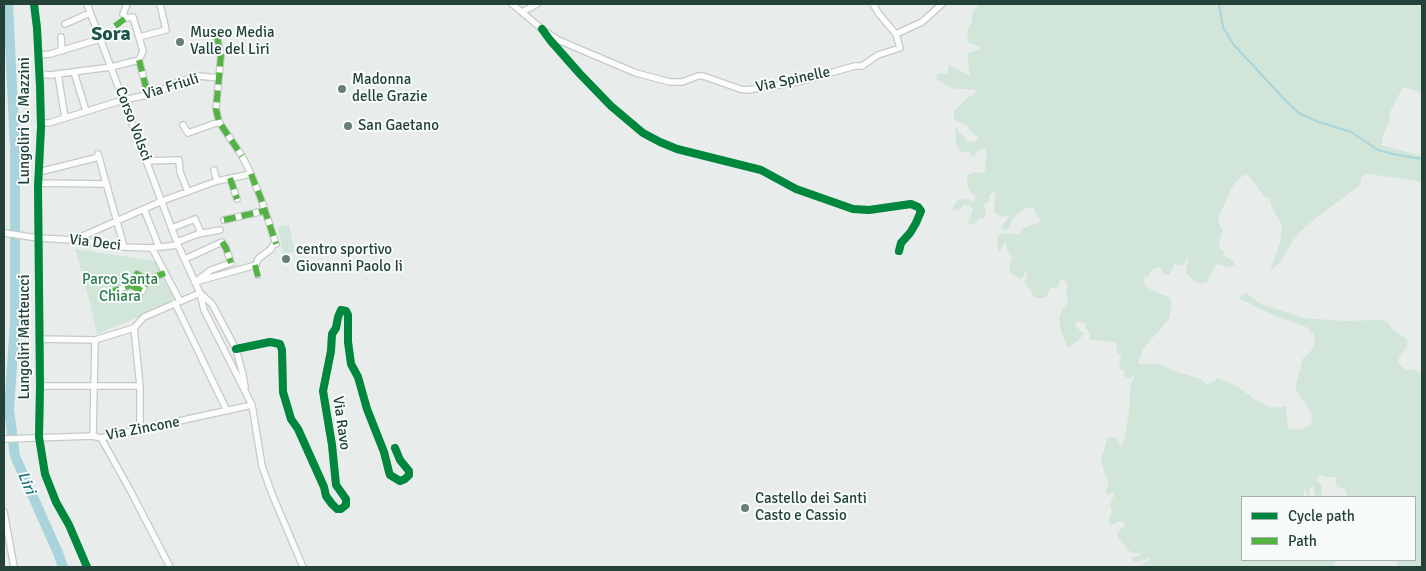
<!DOCTYPE html>
<html>
<head>
<meta charset="utf-8">
<style>
	body { margin:0 }
	#map { position:relative; width:1426px; height:571px; overflow:hidden; background:#e8edeb; font-family:Signika,sans-serif }
	canvas { display:block }
	.frame { position:absolute; inset:0; border:5px solid #24423a; pointer-events:none }
	.legend { position:absolute; left:1241px; top:496px; width:175px; height:65px; box-sizing:border-box; background:#f7fbf9; border:1px solid #a3b1ad; margin:0; padding:6px 9px; list-style:none; font-size:15px; color:#24423a }
	.legend li { display:flex; align-items:center; gap:10px; height:25px }
	.legend b { width:25px; border:1px solid #a3b1ad }
</style>
</head>
<body>
<div id="map">
<canvas width="1426" height="571"></canvas>
<div class="frame"></div>
<ul class="legend">
<li><b style="height:6px;background:#00873e"></b>Cycle path</li>
<li><b style="height:6px;background:#55b346"></b>Path</li>
</ul>
</div>
<script>
const ctx = document.querySelector('canvas').getContext('2d');
ctx.lineJoin = 'round';
function paint(path, color) { ctx.fillStyle = color; ctx.fill(path, 'evenodd'); }
const shape = rows => new Path2D(rows.map(r => 'M' + r).join(''));
function strokePath(path, color, width, dash) { ctx.strokeStyle = color; ctx.lineWidth = width; ctx.lineCap = dash ? 'butt' : 'round'; ctx.setLineDash(dash || []); ctx.stroke(path); }
function label(font, color, halo, rows, align = 'center') {
  ctx.font = font + ' Signika,sans-serif'; ctx.lineWidth = 4; ctx.setLineDash([]); ctx.textBaseline = 'middle'; ctx.strokeStyle = halo; ctx.fillStyle = color; for (const [text, x, y, turn = 0] of rows) {
    ctx.save(); ctx.translate(x, y); ctx.rotate((+turn || 0) * Math.PI / 180); ctx.textAlign = isNaN(turn) ? turn : align; if (halo) ctx.strokeText(text, 0, 0); ctx.fillText(text, 0, 0); ctx.restore();
  }
}
paint(shape([
	[980,4,1422,4,1422,93,1403,87,1391,110,1389,122,1384,132,1381,145,1422,156,1422,183,1417,181,1369,174,1362,176,1360,185,1315,219,1301,231,1292,242,1279,264,1270,271,1280,242,1282,229,1280,221,1272,208,1270,200,1263,195,1250,177,1245,174,1239,179,1232,187,1220,214,1218,221,1220,226,1223,229,1219,244,1220,249,1225,252,1223,255,1234,262,1235,265,1228,267,1217,264,1207,282,1199,284,1186,273,1188,257,1183,266,1174,264,1172,271,1169,275,1163,274,1162,270,1158,267,1152,270,1148,276,1143,277,1145,285,1153,291,1169,297,1172,303,1169,319,1143,349,1138,364,1159,364,1177,372,1199,378,1207,385,1218,378,1237,386,1254,399,1272,408,1286,406,1288,429,1300,430,1312,424,1311,414,1306,404,1299,396,1295,388,1303,358,1310,352,1315,344,1314,335,1306,327,1275,316,1238,298,1246,293,1261,304,1304,318,1343,321,1381,320,1389,324,1392,329,1407,339,1407,347,1400,355,1398,363,1407,371,1413,369,1420,373,1422,373,1422,567,1398,567,1397,565,1397,560,1415,560,1415,497,1347,497,1345,489,1337,487,1335,482,1337,477,1326,477,1320,475,1316,480,1321,484,1322,494,1320,497,1316,497,1314,493,1313,485,1310,489,1309,497,1307,497,1306,490,1304,490,1304,497,1242,497,1242,560,1335,560,1334,567,1138,567,1149,560,1149,558,1137,562,1131,560,1135,556,1139,556,1142,553,1131,553,1124,545,1122,541,1118,539,1118,532,1125,525,1124,522,1119,521,1110,526,1109,519,1112,510,1110,506,1112,499,1115,495,1114,492,1111,494,1106,494,1106,489,1109,483,1105,476,1101,459,1107,439,1111,436,1117,439,1120,447,1124,443,1129,410,1130,388,1135,374,1131,378,1126,378,1124,374,1124,370,1121,370,1119,366,1121,356,1117,353,1116,343,1089,339,1090,334,1089,331,1085,328,1086,323,1079,321,1074,325,1084,334,1079,340,1068,348,1061,331,1059,317,1062,310,1067,303,1068,297,1065,291,1068,286,1064,279,1060,280,1057,288,1052,287,1050,289,1047,296,1044,298,1035,298,1032,294,1031,289,1027,287,1025,282,1027,275,1027,268,1023,277,1020,279,1012,274,1009,270,1009,266,1012,256,1009,254,1006,246,1006,242,1002,247,1000,253,997,248,998,235,1003,233,1019,235,1021,230,1024,228,1041,222,1033,208,1026,208,1017,214,1011,221,1010,227,1005,231,1001,228,1010,215,1002,217,994,212,995,199,996,193,992,192,989,196,990,201,984,204,986,215,984,218,979,218,976,223,971,225,968,223,973,209,970,206,964,205,959,210,952,211,953,206,958,200,968,199,974,202,975,197,968,188,967,175,976,172,982,173,985,171,985,164,987,152,985,148,979,151,973,157,970,155,970,151,966,152,960,152,956,144,955,127,967,140,972,142,976,142,978,137,972,133,968,127,954,119,954,111,969,96,974,95,976,90,967,89,957,89,948,87,942,82,937,80,936,75,943,73,947,75,949,65,970,76,967,54,973,51,978,51,981,47,967,42,968,30,972,21,972,12],
	[289,225,295,252,283,254,278,227],
	[75,249,155,261,173,297,172,301,170,304,97,334,89,299]
]), '#d1e6d8');
strokePath(shape([
	[1219,4,1223,27,1233,44,1286,101,1299,113,1316,121,1351,132,1378,150,1393,154,1422,159]
]), '#a9d4db', 2);
strokePath(shape([
	[8,4,15,148,15,322,9,410,15,456,58,553,63,567]
]), '#a9d4db', 10);
strokePath(shape([
	[115,26,121,23],
	[255,265,259,281]
]), '#c1cbc8', 5.5, [5.5, 3]);
const minor = shape([
	[34,4,37,28,40,86,41,127,38,187,40,386,39,437,45,474,56,502,69,525,87,567],
	[87,4,178,245,200,293,204,310,252,405,262,466,272,494,303,567],
	[127,4,123,14,126,18,133,17,139,37],
	[512,4,542,29,558,40,636,73,670,82,682,82,698,76,703,76,740,89,747,90,798,82,855,66,862,66,878,55,900,48,896,34],
	[873,4,879,14,896,34,922,22,942,4],
	[522,12,537,4],
	[65,24,90,13],
	[542,29,550,40,580,74,611,106,643,133,660,142,677,149,761,170,796,189,853,209,869,210,911,204,918,207,921,211,916,223,910,233,901,243,899,251],
	[61,37,62,51],
	[39,55,50,54,100,39],
	[139,60,148,95],
	[74,72,86,111],
	[40,74,50,75,111,67,139,60,143,51,139,37,166,30,160,4],
	[58,74,65,118],
	[41,123,49,123,123,100,157,93,175,83,188,79,199,76,219,78],
	[183,125,188,133,219,122],
	[98,154,124,247],
	[147,161,179,160,180,172,188,192],
	[214,170,217,181],
	[39,172,99,157],
	[230,178,237,199],
	[39,183,106,184],
	[144,209,159,247],
	[224,220,264,211],
	[172,228,195,219,201,233],
	[4,233,38,238,74,240,124,247,152,248,178,245],
	[74,240,162,201,217,181,251,174],
	[177,242,198,234,220,230],
	[152,248,180,301],
	[185,259,222,242,226,248,231,263,211,270,199,279],
	[195,282,256,265,258,259,271,249,273,245,276,244,261,199,251,174,242,156,219,122,216,109,221,55,217,37],
	[131,285,142,291,147,280,165,273],
	[108,293,131,285,137,274,147,280],
	[200,293,212,304,236,349,243,375,245,387],
	[175,303,227,411],
	[134,328,140,386,140,430],
	[39,339,95,340,134,328,144,317,200,293],
	[236,349,270,342,280,344,282,350,283,392,291,419,298,429,324,487,326,496,332,504,337,509,341,509,346,505,346,499,336,485,332,445,323,391,331,351,332,334,336,328,338,317,341,310,346,311,348,315,348,342,351,364,358,377,367,409,384,452,389,472,390,475,400,481,405,479,409,475,409,471,400,460,395,448],
	[40,386,140,386],
	[93,436,95,340],
	[101,438,130,490,170,567],
	[4,439,93,436,101,438,252,405],
	[4,512,14,567]
]);
strokePath(minor, '#c5cac8', 8);
strokePath(minor, '#fcfcfc', 5.5);
strokePath(shape([
	[115,26,126,18],
	[217,37,221,55,216,109,219,122,242,156],
	[139,60,148,95],
	[251,174,261,199,276,244],
	[230,178,237,199],
	[224,220,264,211],
	[222,242,226,248,231,263],
	[255,265,259,281],
	[131,285,142,291,147,280,165,273],
	[108,293,131,285,137,274,147,280]
]), '#55b346', 6, [12, 6]);
strokePath(shape([
	[34,4,37,28,40,86,41,127,38,187,40,386,39,437,45,474,56,502,69,525,87,567],
	[542,29,550,40,580,74,611,106,643,133,660,142,677,149,761,170,796,189,853,209,869,210,911,204,918,207,921,211,916,223,910,233,901,243,899,251],
	[236,349,270,342,280,344,282,350,283,392,291,419,298,429,324,487,326,496,332,504,337,509,341,509,346,505,346,499,336,485,332,445,323,391,331,351,332,334,336,328,338,317,341,310,346,311,348,315,348,342,351,364,358,377,367,409,384,452,389,472,390,475,400,481,405,479,409,475,409,471,400,460,395,448]
]), '#00873e', 8);
for (const [x, y, r, color] of [
	[180,42,5,"#697e78"],
	[342,89,5,"#697e78"],
	[348,126,5,"#697e78"],
	[286,259,5,"#697e78"],
	[745,508,5,"#697e78"]
]) { const dot = new Path2D(); dot.arc(x, y, r, 0, 2 * Math.PI); ctx.fillStyle = color; ctx.fill(dot); strokePath(dot, '#f7fbf9', 2); }
label('15px', '#24423a', '#f7fbf9', [
	["Museo Media",190,33],
	["Valle del Liri",190,50],
	["Madonna",352,80],
	["delle Grazie",352,97],
	["San Gaetano",358,126],
	["centro sportivo",296,250],
	["Giovanni Paolo Ii",296,267],
	["Castello dei Santi",755,499],
	["Casto e Cassio",755,516]
], 'left');
label('15px', '#24423a', '#f7fbf9', [
	["Via Spinelle",793,80,-12],
	["Via Friuli",171,87,-17],
	["Lungoliri G. Mazzini",25,121,-90],
	["Corso Volsci",133,124,69],
	["Via Deci",95,243,7],
	["Lungoliri Matteucci",25,337,-90],
	["Via Ravo",341,423,82],
	["Via Zincone",143,429,-11]
]);
label('15px', '#2d7a4b', '#f7fbf9', [
	["Parco Santa",120,280],
	["Chiara",120,297]
]);
label('italic 16px', '#1c6f80', '#f7fbf9', [
	["Liri",26,483,67]
]);
label('bold 20px', '#1f5548', '#f7fbf9', [
	["Sora",111,35]
]);
</script>
</body>
</html>
